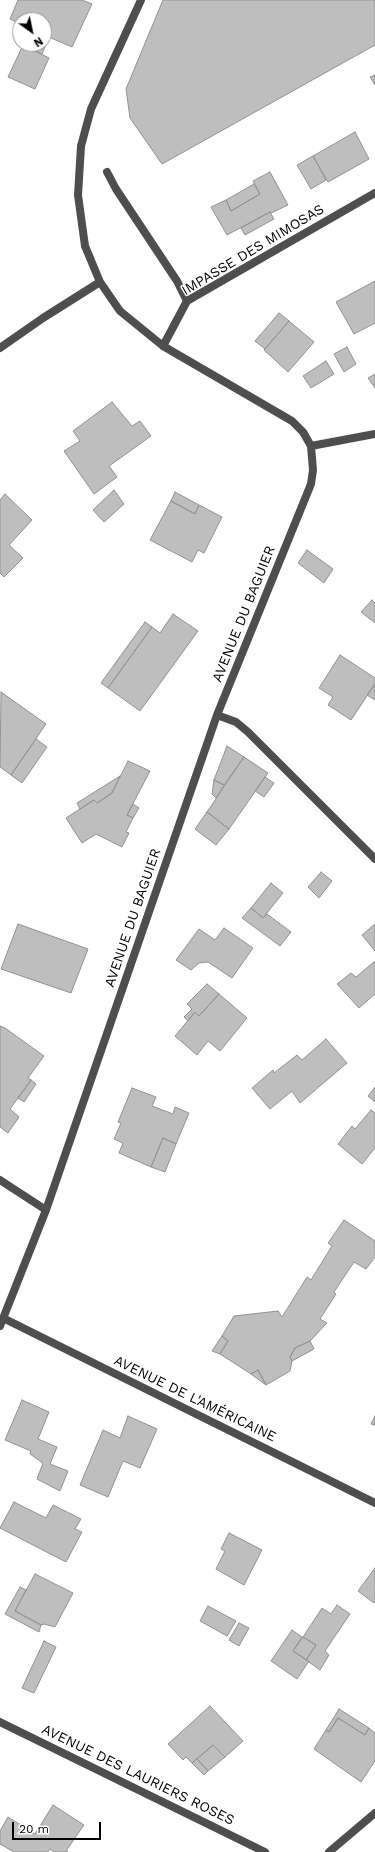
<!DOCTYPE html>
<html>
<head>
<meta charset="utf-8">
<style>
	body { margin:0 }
	#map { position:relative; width:375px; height:1852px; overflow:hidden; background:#fff; font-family:"Work Sans",sans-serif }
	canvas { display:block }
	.north { position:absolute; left:12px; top:12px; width:40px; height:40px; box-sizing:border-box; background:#fff; border:1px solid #999; border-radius:50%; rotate:147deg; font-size:11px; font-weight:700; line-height:16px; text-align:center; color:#000 }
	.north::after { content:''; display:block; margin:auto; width:14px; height:18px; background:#000; clip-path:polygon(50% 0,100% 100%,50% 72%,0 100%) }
	.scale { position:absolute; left:12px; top:1822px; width:89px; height:18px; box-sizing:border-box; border:2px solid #000; border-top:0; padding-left:5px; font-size:12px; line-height:14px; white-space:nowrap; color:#000; -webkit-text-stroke:3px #fff; paint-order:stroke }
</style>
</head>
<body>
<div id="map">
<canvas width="375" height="1852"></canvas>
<div class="north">N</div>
<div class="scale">20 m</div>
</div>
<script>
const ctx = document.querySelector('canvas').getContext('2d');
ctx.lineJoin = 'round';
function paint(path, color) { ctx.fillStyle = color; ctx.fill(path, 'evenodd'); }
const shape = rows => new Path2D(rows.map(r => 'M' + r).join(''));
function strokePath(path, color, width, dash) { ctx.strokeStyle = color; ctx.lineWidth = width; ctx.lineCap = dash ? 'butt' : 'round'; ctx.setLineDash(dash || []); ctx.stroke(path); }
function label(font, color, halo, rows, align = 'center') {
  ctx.font = font + ' "Work Sans",sans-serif'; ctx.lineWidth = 3; ctx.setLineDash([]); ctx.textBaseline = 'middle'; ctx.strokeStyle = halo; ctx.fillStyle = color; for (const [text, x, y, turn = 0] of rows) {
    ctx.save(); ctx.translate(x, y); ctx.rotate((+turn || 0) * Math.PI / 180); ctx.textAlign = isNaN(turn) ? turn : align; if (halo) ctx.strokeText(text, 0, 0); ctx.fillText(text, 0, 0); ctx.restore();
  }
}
const building = shape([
	[18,0,82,0,92,4,72,47,44,35,44,20,20,20,20,24,10,19,18,0],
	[163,0,375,0,375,45,162,164,130,118,126,89,163,0],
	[44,35,49,37,42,54,23,45,23,44,44,44,44,35],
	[23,45,49,58,35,89,8,77,23,45],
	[375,75,375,85,370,77,375,75],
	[355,132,369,159,328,182,313,156,355,132],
	[313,156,326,180,311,189,297,165,313,156],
	[270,172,288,205,271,213,270,212,227,235,211,207,226,200,231,211,260,194,253,181,270,172],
	[254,184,260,194,231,211,226,200,254,184],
	[270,212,274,219,245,235,241,228,270,212],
	[375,281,375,323,354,334,336,302,375,281],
	[279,313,289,321,265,349,255,341,279,313],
	[289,321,314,342,288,372,264,350,289,321],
	[347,347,356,364,344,372,334,354,347,347],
	[326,361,334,374,311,388,303,376,326,361],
	[375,374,375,388,368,378,375,374],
	[112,402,132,426,140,421,151,436,109,466,117,477,94,494,64,451,80,441,73,431,112,402],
	[114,490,124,504,104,522,93,510,114,490],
	[175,492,199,505,195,514,171,501,175,492],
	[5,494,32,520,9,545,23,558,4,577,0,573,0,500,5,494],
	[171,501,195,514,199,505,222,517,204,553,198,550,192,562,150,540,171,501],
	[307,550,333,569,324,583,298,563,307,550],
	[372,600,375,603,375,623,361,612,372,600],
	[173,614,198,631,140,711,108,688,152,627,160,633,173,614],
	[145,622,152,627,108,688,101,683,145,622],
	[340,655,375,678,375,684,351,720,328,705,333,697,319,688,340,655],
	[375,684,375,700,367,695,375,684],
	[1,692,46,724,11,775,0,767,1,692],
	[36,739,47,747,22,783,11,775,36,739],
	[227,746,244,757,224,785,214,780,227,746],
	[244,757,268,773,229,829,207,812,244,757],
	[128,761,150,771,127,815,133,818,126,832,129,833,122,847,96,834,82,843,66,818,94,800,97,803,112,793,128,761],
	[120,776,112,793,97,803,94,800,80,809,77,803,120,776],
	[265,777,274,783,264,797,255,791,265,777],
	[214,780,224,785,216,798,212,794,214,780],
	[133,804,139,808,133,818,127,815,133,804],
	[207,812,229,829,216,845,195,829,207,812],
	[321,872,332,881,319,898,308,887,321,872],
	[271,883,283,893,263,918,251,908,271,883],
	[251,908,263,918,267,914,291,932,280,946,242,918,251,908],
	[18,924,88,949,71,993,1,969,18,924],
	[375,924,375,951,362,935,375,924],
	[224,928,253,948,232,978,208,962,199,963,191,970,176,960,199,929,215,940,224,928],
	[375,961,375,994,359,1008,337,984,351,973,356,977,375,961],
	[207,984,219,994,199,1016,195,1012,188,1021,184,1017,192,1009,187,1004,207,984],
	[219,994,247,1018,220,1051,208,1041,197,1055,175,1036,195,1012,199,1016,219,994],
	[0,1026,5,1028,44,1056,28,1078,31,1080,10,1109,19,1117,8,1133,0,1127,0,1026],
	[326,1039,347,1063,300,1103,292,1091,270,1109,252,1088,273,1070,274,1073,297,1055,302,1060,326,1039],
	[31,1080,36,1084,24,1102,18,1098,31,1080],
	[375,1087,375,1102,368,1096,375,1087],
	[132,1088,156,1097,152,1106,173,1114,175,1107,189,1113,176,1144,163,1138,151,1167,119,1153,123,1143,114,1139,121,1123,118,1122,132,1088],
	[371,1110,375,1113,375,1148,362,1164,338,1144,352,1126,355,1129,371,1110],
	[163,1138,176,1144,165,1172,151,1167,163,1138],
	[344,1220,375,1241,375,1257,366,1269,354,1262,334,1292,336,1294,320,1319,327,1323,310,1341,295,1348,290,1357,292,1361,290,1371,266,1385,258,1370,251,1374,220,1354,228,1341,222,1336,234,1316,278,1311,282,1317,307,1277,311,1280,332,1246,328,1243,344,1220],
	[222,1336,228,1341,220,1354,212,1351,222,1336],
	[310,1341,314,1349,292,1361,290,1357,295,1348,310,1341],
	[258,1370,266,1385,251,1374,258,1370],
	[22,1400,49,1412,38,1439,57,1447,50,1464,68,1471,60,1491,37,1479,43,1463,30,1454,31,1451,5,1440,22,1400],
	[128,1416,157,1429,140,1468,123,1461,108,1497,80,1485,103,1430,120,1438,128,1416],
	[375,1416,375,1425,371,1424,375,1416],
	[14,1502,46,1518,53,1505,81,1519,75,1529,82,1532,66,1562,0,1528,14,1502],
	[229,1533,262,1550,244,1585,216,1569,225,1551,221,1549,229,1533],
	[375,1568,375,1601,374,1603,358,1591,375,1568],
	[35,1574,73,1593,55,1627,44,1624,41,1625,15,1611,35,1574],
	[20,1587,26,1590,15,1611,41,1625,39,1632,5,1614,20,1587],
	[337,1605,350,1614,325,1651,329,1655,320,1670,306,1660,316,1645,303,1637,322,1608,331,1614,337,1605],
	[208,1606,236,1621,227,1636,200,1621,208,1606],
	[239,1623,249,1628,239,1646,229,1640,239,1623],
	[292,1630,302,1637,293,1651,309,1661,297,1679,271,1661,292,1630],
	[303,1637,316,1645,306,1660,293,1651,303,1637],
	[44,1641,56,1647,34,1693,22,1688,44,1641],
	[210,1706,243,1741,225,1757,213,1745,192,1763,186,1757,183,1760,168,1744,210,1706],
	[339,1709,369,1728,365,1735,338,1718,329,1732,326,1730,339,1709],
	[338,1718,365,1735,369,1728,375,1733,375,1761,361,1782,314,1749,326,1730,329,1732,338,1718],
	[213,1745,225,1757,208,1771,197,1759,213,1745],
	[197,1759,208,1771,204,1775,192,1763,197,1759],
	[53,1805,84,1825,66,1851,68,1852,54,1852,50,1849,48,1852,14,1852,0,1844,0,1831,8,1817,35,1834,53,1805]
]);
paint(building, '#bebebe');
strokePath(building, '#929292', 1);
strokePath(shape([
	[107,172,116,189,177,281,187,301]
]), '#4e4e4e', 8);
strokePath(shape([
	[163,346,187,301,375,193],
	[0,348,43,318,100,282],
	[311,446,375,434],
	[217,715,236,722,248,732,375,859],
	[0,1180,46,1210],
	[3,1318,375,1503],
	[0,1326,46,1210,217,715,311,484,313,470,311,446,303,432,292,421,163,346,120,311,100,282,85,246,78,195,81,146,91,109,141,0],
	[0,1722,265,1852],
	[329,1852,375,1813]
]), '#4e4e4e', 8);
label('14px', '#000', '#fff', [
	["IMPASSE DES MIMOSAS",253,250,-31],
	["AVENUE DU BAGUIER",244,614,-68],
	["AVENUE DU BAGUIER",133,918,-71],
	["AVENUE DE L'AMÉRICAINE",195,1399,26],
	["AVENUE DES LAURIERS ROSES",138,1775,26]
]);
</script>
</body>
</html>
